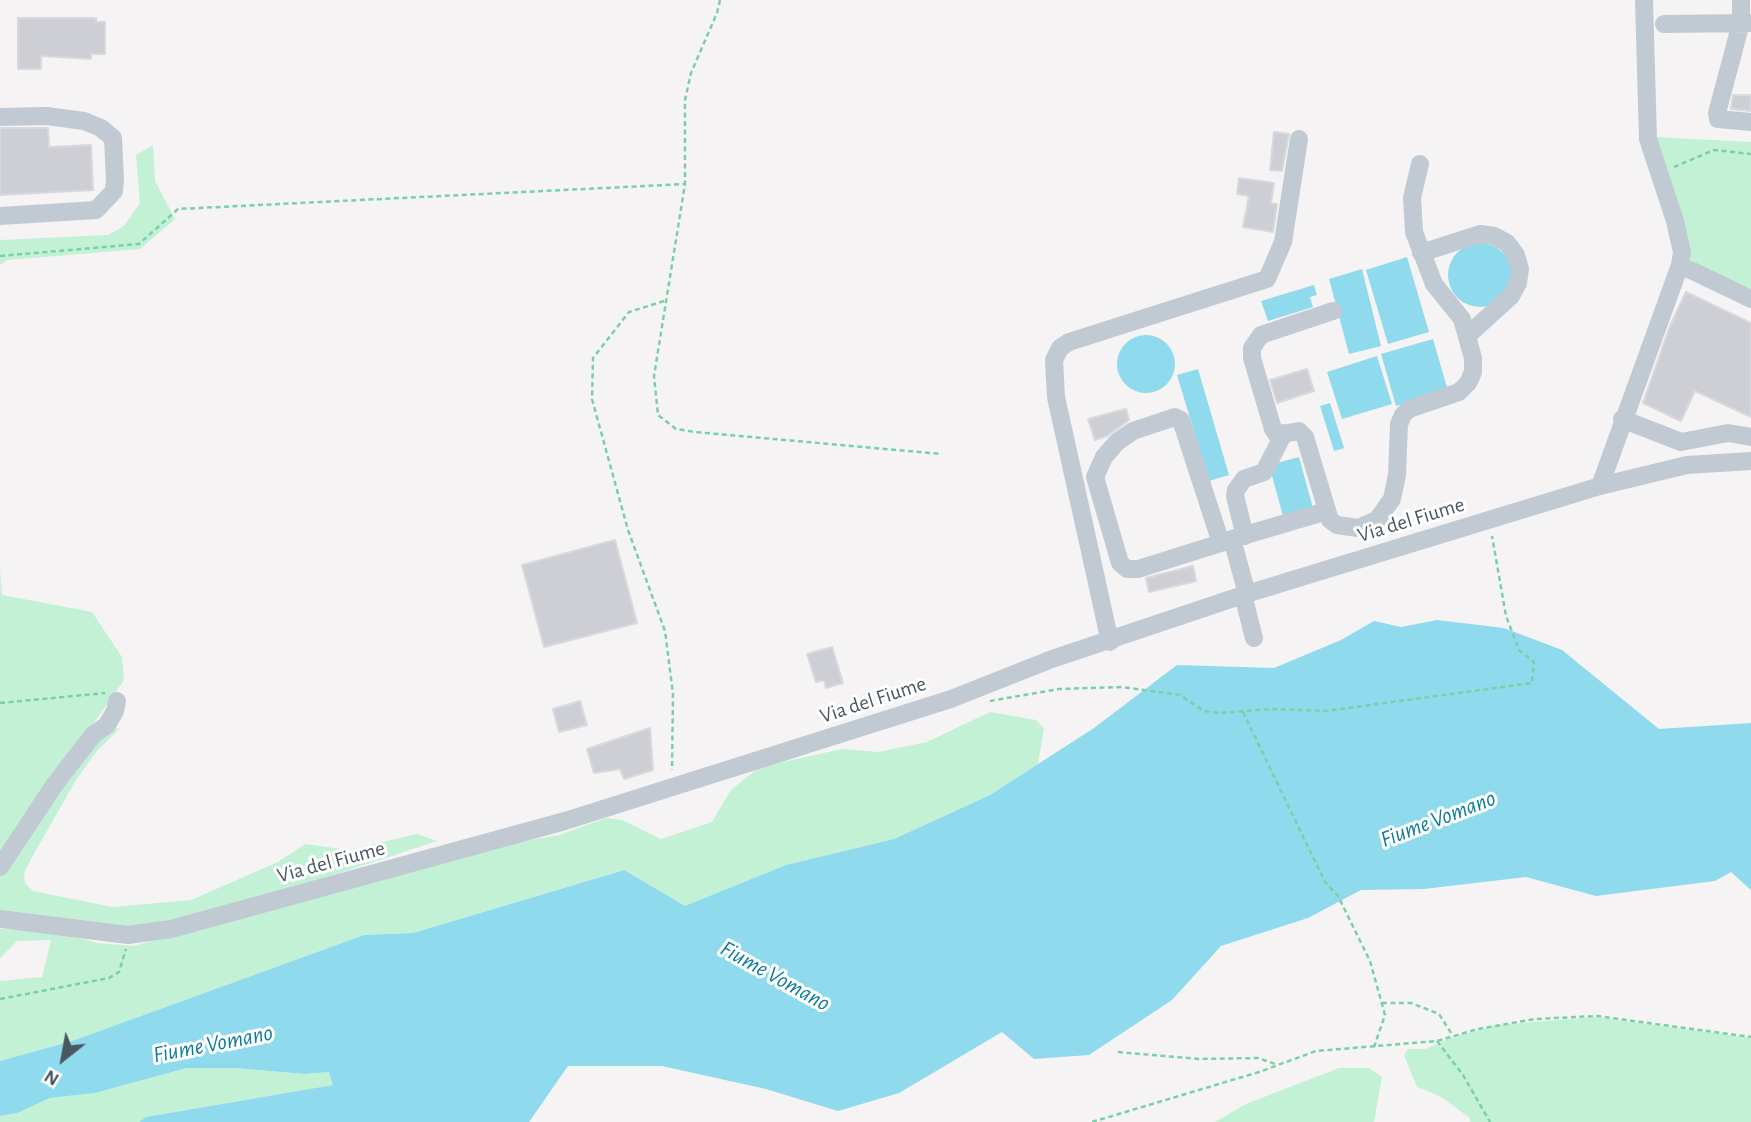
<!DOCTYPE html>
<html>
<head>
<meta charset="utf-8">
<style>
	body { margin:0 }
	#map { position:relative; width:1751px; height:1122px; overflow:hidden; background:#f5f3f3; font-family:"Alegreya Sans",sans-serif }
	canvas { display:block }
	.north { position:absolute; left:28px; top:1024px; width:70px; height:70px; -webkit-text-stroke:5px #fff; paint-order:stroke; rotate:211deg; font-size:19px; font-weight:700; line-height:28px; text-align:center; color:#4a5661 }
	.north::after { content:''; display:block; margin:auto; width:24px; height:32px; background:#4a5661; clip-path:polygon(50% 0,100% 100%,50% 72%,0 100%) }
</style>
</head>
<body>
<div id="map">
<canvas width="1751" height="1122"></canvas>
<div class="north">N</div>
</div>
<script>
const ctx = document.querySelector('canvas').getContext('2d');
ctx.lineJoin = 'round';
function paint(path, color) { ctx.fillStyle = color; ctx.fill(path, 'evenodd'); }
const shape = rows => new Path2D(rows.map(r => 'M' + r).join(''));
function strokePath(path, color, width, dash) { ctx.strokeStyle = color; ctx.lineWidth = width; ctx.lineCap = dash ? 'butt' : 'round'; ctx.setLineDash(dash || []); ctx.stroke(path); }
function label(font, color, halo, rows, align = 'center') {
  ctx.font = font + ' "Alegreya Sans",sans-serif'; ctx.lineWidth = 6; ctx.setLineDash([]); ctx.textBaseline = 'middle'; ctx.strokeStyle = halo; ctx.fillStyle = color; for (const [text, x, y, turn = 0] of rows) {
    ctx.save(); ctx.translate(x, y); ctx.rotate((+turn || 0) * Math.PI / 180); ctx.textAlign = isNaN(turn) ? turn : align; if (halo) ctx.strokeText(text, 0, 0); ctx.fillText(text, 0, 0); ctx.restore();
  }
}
paint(shape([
	[1654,137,1751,142,1751,293,1708,272,1689,258,1664,160],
	[153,145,155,181,175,219,140,249,8,260,0,265,0,240,108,235,124,226,140,203,136,155],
	[0,569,2,595,92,612,122,657,124,680,0,856],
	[990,712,1036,720,1044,729,1038,764,990,795,894,839,786,865,684,907,623,870,413,933,364,935,72,1041,0,1061,0,981,42,977,51,940,17,941,0,958,0,929,53,931,98,943,134,946,340,886,490,847,559,835,606,818,622,820,661,839,712,822,731,790,760,767,842,749,878,752,927,742],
	[120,728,97,751,76,780,31,859,24,873,25,883,33,891,113,907,191,900,278,862,305,844,349,850,417,834,437,841,227,910,144,931,0,918,0,870,107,730],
	[1595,1017,1751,1038,1751,1122,1470,1122,1470,1118,1440,1096,1417,1087,1404,1055,1408,1049,1426,1049,1451,1038,1497,1025],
	[188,1068,234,1068,305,1074,329,1072,334,1085,146,1117,139,1122,0,1122,0,1116,17,1113,50,1098,95,1093],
	[1339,1068,1369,1068,1382,1077,1374,1122,1215,1122,1246,1104]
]), '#c3f1d5');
paint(shape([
	'1448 275a32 32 0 1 1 64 0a32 32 0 1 1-64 0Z',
	[1407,257,1429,332,1388,344,1366,270],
	[1362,269,1381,346,1349,354,1329,279],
	[1314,285,1317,295,1310,297,1313,307,1268,321,1261,301],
	'1117 364a29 29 0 1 1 58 0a29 29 0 1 1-58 0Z',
	[1433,339,1448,391,1396,406,1381,354],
	[1377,356,1392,404,1342,419,1327,372],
	[1198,369,1229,475,1209,481,1177,375],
	[1330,403,1344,448,1334,451,1320,406],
	[1299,457,1313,508,1283,516,1269,465],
	[1437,620,1504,628,1562,650,1659,729,1751,723,1751,890,1731,872,1715,881,1596,896,1526,877,1424,889,1361,890,1308,918,1221,946,1172,1000,1089,1055,1034,1059,1002,1032,899,1093,838,1111,766,1089,662,1066,568,1066,529,1122,139,1122,146,1117,333,1085,329,1072,305,1074,234,1068,187,1068,95,1093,50,1098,17,1113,0,1116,0,1061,72,1041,364,935,413,933,624,870,685,906,786,865,894,839,990,795,1094,728,1177,665,1274,668,1341,640,1374,621,1401,627]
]), '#90daee');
const building = shape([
	[18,18,96,18,96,22,105,22,105,54,91,54,91,59,41,56,41,69,18,69,18,18],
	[1733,95,1751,95,1751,111,1731,109,1733,95],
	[0,128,48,128,49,147,91,145,93,190,0,195,0,128],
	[1274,132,1289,134,1282,171,1270,170,1274,132],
	[1239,178,1274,183,1271,203,1277,204,1273,232,1243,227,1249,196,1237,194,1239,178],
	[1686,292,1751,323,1751,417,1695,391,1681,421,1643,403,1670,326,1686,292],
	[1307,369,1314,391,1277,403,1270,380,1307,369],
	[1126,409,1129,420,1107,436,1095,440,1088,419,1126,409],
	[615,540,637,623,544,647,522,565,615,540],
	[1193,566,1196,581,1149,592,1146,578,1193,566],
	[832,647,843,683,826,688,824,680,816,682,807,654,832,647],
	[580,701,587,725,559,732,553,709,580,701],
	[650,728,653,770,624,779,620,769,594,773,587,749,650,728]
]);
paint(building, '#cdcfd5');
strokePath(building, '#d7d9de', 2);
strokePath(shape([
	[720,0,717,13,691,73,685,100,685,184,654,376,658,415,676,429,695,432,942,454],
	[1674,167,1714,150,1751,154],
	[0,256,139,244,178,209,685,184],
	[664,301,629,312,593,358,592,399,628,530,665,631,673,694,672,770],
	[990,701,1059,689,1122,687,1180,695,1204,711,1220,713,1271,709,1326,711,1532,683,1534,662,1519,650,1506,616,1492,536],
	[0,703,105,693],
	[1243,712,1325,882,1338,896,1370,961,1385,1015,1374,1047],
	[0,999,109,978,119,972,126,949],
	[1382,1003,1411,1003,1439,1014,1453,1036],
	[1437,1041,1463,1075,1490,1122],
	[1118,1052,1199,1059,1258,1058,1278,1065],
	[1092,1122,1259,1072,1316,1051,1437,1041,1478,1029,1535,1019,1597,1016,1751,1037]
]), '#7ad0a6', 2.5, [5, 3.5]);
strokePath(shape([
	[1741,0,1741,23,1717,113,1718,119,1751,122],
	[1664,24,1751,23],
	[0,117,47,116,84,121,101,128,113,138,115,179,114,191,96,210,0,216],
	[1421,253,1480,234,1494,236,1507,243,1516,255,1520,269,1518,283,1511,296,1467,336],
	[1680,265,1751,299],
	[1333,311,1261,335,1252,348,1252,358,1273,429,1277,435,1299,431,1305,437,1330,520,1337,525,1358,528,1377,520,1392,499,1397,475,1399,424,1403,415,1409,409,1459,392,1468,383,1473,372,1473,358,1462,319,1434,284,1414,232,1412,198,1420,164],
	[1622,419,1681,442,1728,433,1751,437],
	[1600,486,1680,265,1682,252,1675,221,1648,139,1644,0],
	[1245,536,1235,496,1236,490,1244,479,1264,472,1284,433],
	[1232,539,1247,594],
	[1221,543,1181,420,1175,417,1133,431,1117,442,1104,457,1095,477,1120,563,1127,569,1138,569,1221,543,1232,539,1327,511],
	[1243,595,1254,638],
	[1110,642,1056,397,1054,360,1060,348,1069,342,1267,279,1283,242,1299,139],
	[0,867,55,784,93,735,107,725,115,711,117,701],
	[0,919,128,935,171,929,565,821,951,699,1052,659,1243,595,1600,486,1687,465,1751,461]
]), '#c1cad2', 18);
label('21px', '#4a5661', '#fff', [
	["Via del Fiume",1411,520,-17],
	["Via del Fiume",873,700,-18],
	["Via del Fiume",331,862,-15]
]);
label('italic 23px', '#0c7c9b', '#fff', [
	["Fiume Vomano",1438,819,-21],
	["Fiume Vomano",775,976,29],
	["Fiume Vomano",213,1044,-11]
]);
</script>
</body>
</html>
